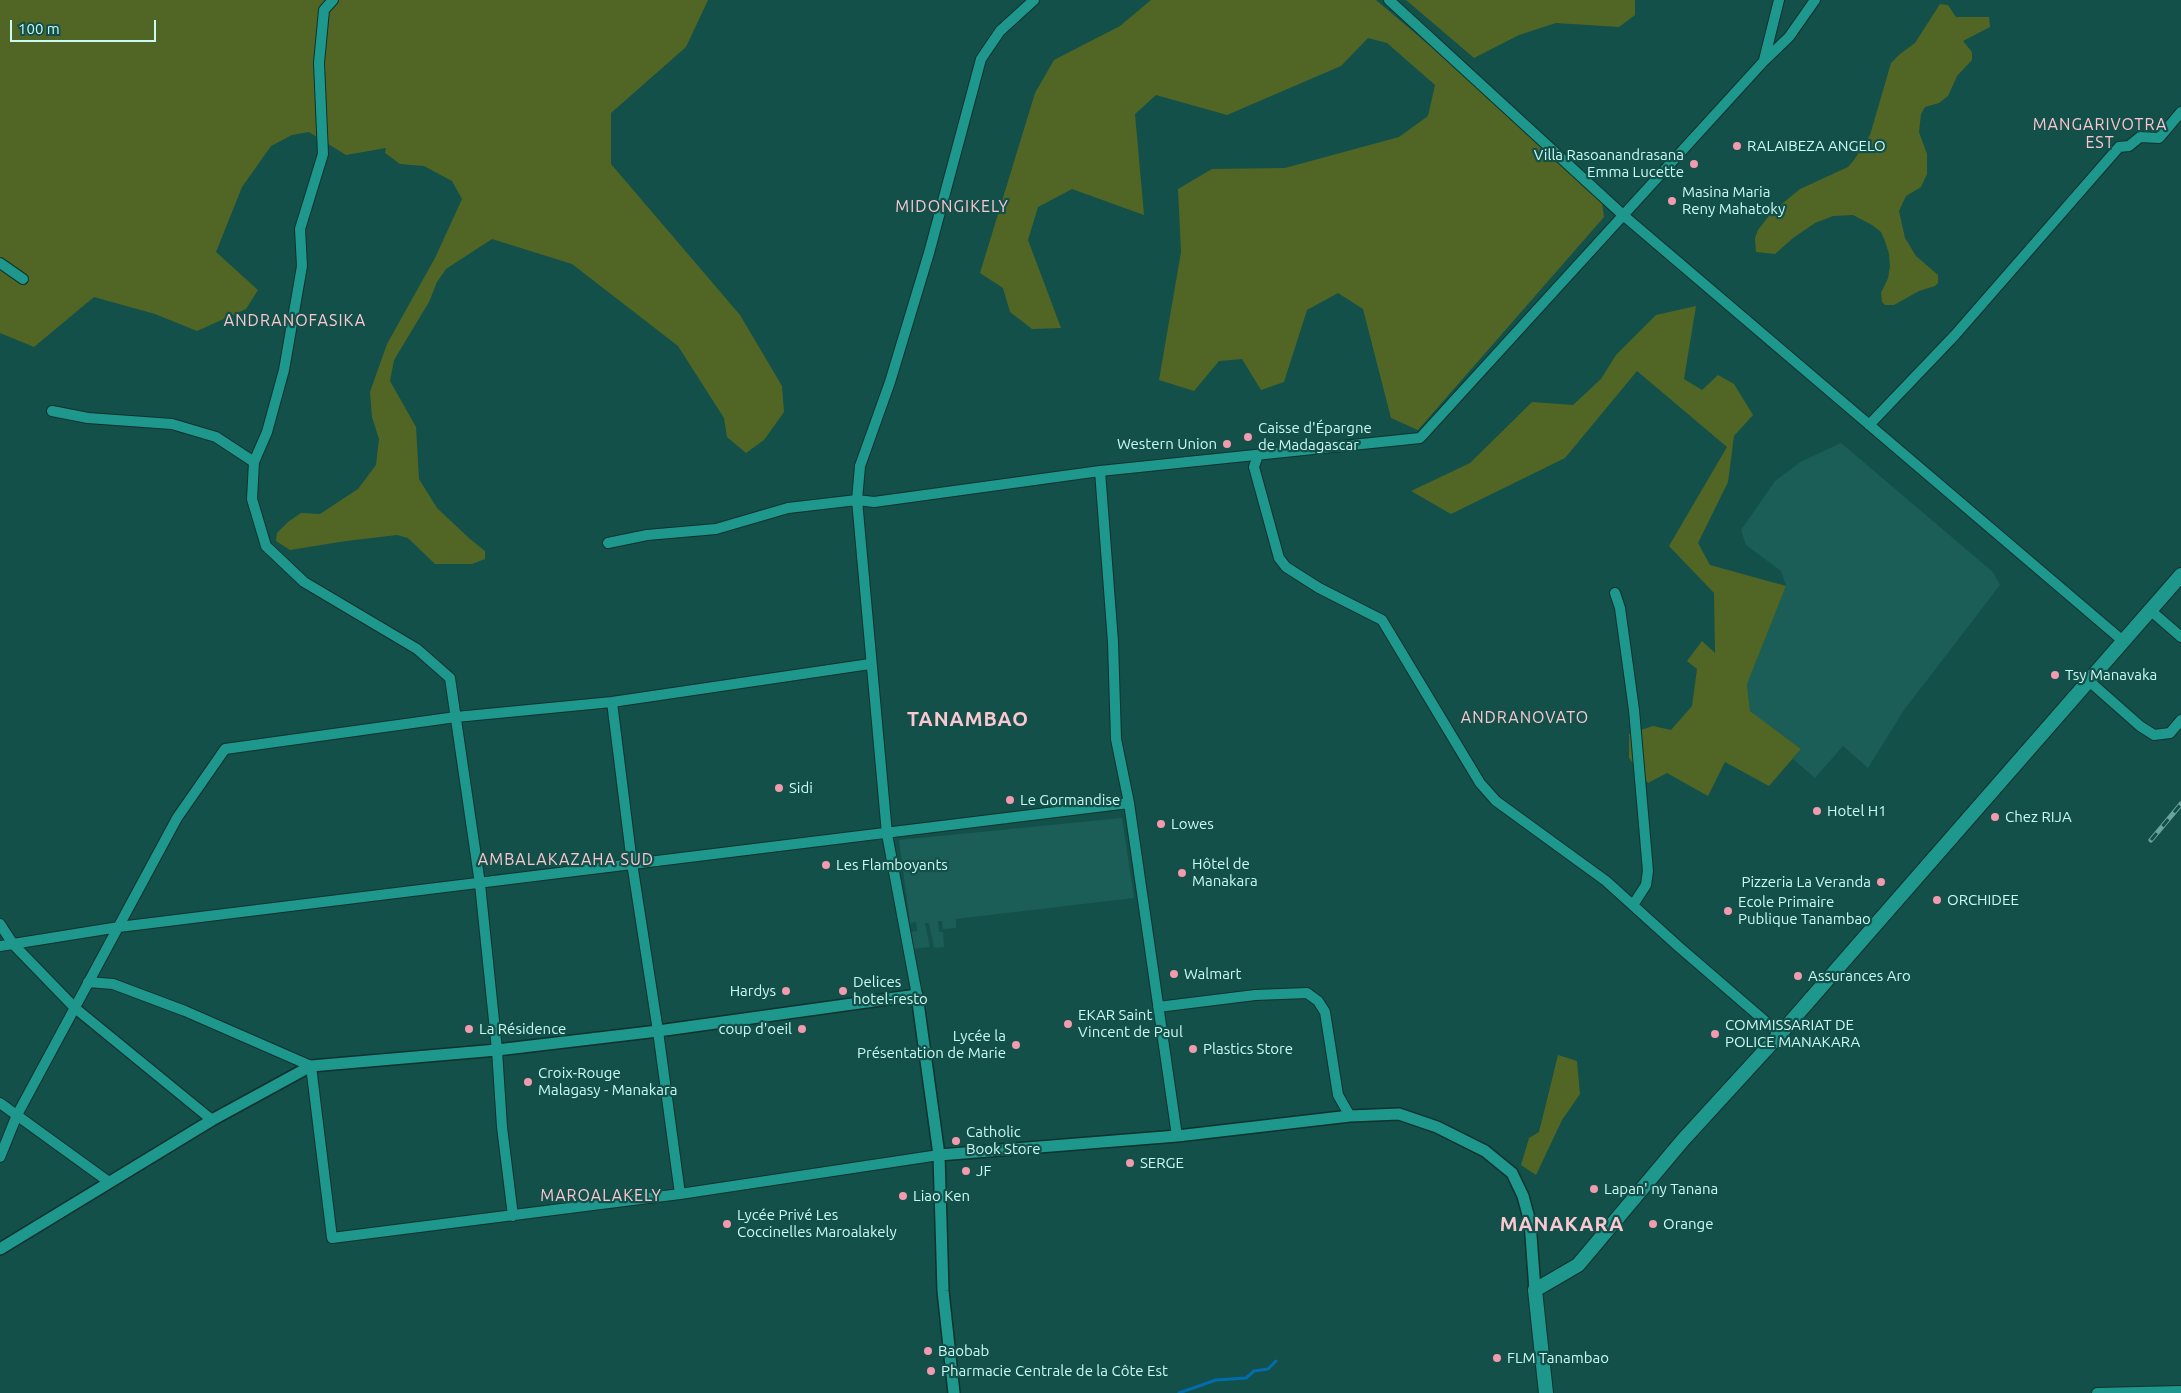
<!DOCTYPE html>
<html>
<head>
<meta charset="utf-8">
<style>
	body { margin:0 }
	#map { position:relative; width:2181px; height:1393px; overflow:hidden; background:#13504a; font-family:Ubuntu,sans-serif }
	canvas { display:block }
	.scale { position:absolute; left:10px; top:20px; width:146px; height:22px; box-sizing:border-box; border:2px solid #c9faf3; border-top:0; padding-left:6px; font-size:15px; line-height:18px; white-space:nowrap; color:#c9faf3; -webkit-text-stroke:4px #13504a; paint-order:stroke }
</style>
</head>
<body>
<div id="map">
<canvas width="2181" height="1393"></canvas>
<div class="scale">100 m</div>
</div>
<script>
const ctx = document.querySelector('canvas').getContext('2d');
ctx.lineJoin = 'round';
function paint(path, color) { ctx.fillStyle = color; ctx.fill(path, 'evenodd'); }
const shape = rows => new Path2D(rows.map(r => 'M' + r).join(''));
function strokePath(path, color, width, dash) { ctx.strokeStyle = color; ctx.lineWidth = width; ctx.lineCap = dash ? 'butt' : 'round'; ctx.setLineDash(dash || []); ctx.stroke(path); }
function label(font, color, halo, rows, align = 'center') {
  ctx.font = font + ' Ubuntu,sans-serif'; ctx.lineWidth = 4.5; ctx.setLineDash([]); ctx.textBaseline = 'middle'; ctx.strokeStyle = halo; ctx.fillStyle = color; for (const [text, x, y, turn = 0] of rows) {
    ctx.save(); ctx.translate(x, y); ctx.rotate((+turn || 0) * Math.PI / 180); ctx.textAlign = isNaN(turn) ? turn : align; if (halo) ctx.strokeText(text, 0, 0); ctx.fillText(text, 0, 0); ctx.restore();
  }
}
paint(shape([
	[1841,443,1993,572,2000,585,1904,710,1868,768,1843,746,1815,778,1793,759,1801,749,1750,711,1747,683,1786,586,1781,571,1746,545,1741,530,1775,481,1802,461],
	[1122,818,1134,898,956,919,956,928,943,929,942,921,938,921,939,932,943,932,944,947,934,948,929,923,925,923,930,947,912,949,910,932,917,931,916,922,910,923,899,840]
]), '#1b5e57');
paint(shape([
	[0,0,708,0,686,47,611,113,611,164,740,315,782,386,784,412,764,440,746,453,727,437,724,418,678,346,572,264,492,239,446,269,437,282,429,302,394,360,390,381,416,427,419,479,437,508,470,539,485,551,485,559,472,564,435,564,408,538,397,535,346,541,290,550,276,541,277,533,288,522,301,513,320,514,358,489,376,465,379,439,372,417,370,392,387,344,435,258,462,199,452,181,424,166,400,164,385,153,386,148,346,155,309,132,292,135,271,146,242,187,216,252,258,290,246,309,197,331,155,314,94,297,34,347,0,333],
	[1151,0,1376,0,1455,67,1602,203,1604,217,1418,430,1391,418,1363,309,1338,293,1307,310,1284,382,1261,390,1242,359,1219,361,1194,391,1159,380,1181,252,1178,189,1212,169,1285,168,1399,137,1428,116,1435,85,1387,43,1368,38,1341,66,1227,115,1156,95,1135,114,1144,215,1072,189,1038,207,1028,240,1061,328,1032,329,1010,312,1003,288,980,273,1035,93,1054,60,1120,26],
	[1406,0,1635,0,1635,15,1619,27,1556,23,1519,35,1474,58],
	[1940,4,1948,5,1956,17,1989,17,1990,27,1963,41,1972,52,1972,60,1957,76,1948,96,1939,103,1925,107,1921,114,1919,132,1927,154,1927,174,1921,187,1906,196,1899,211,1905,238,1916,256,1938,275,1938,283,1935,286,1919,291,1894,305,1885,305,1882,302,1881,293,1888,278,1890,266,1889,254,1885,241,1881,232,1872,225,1853,215,1833,216,1815,223,1793,238,1775,254,1756,252,1755,238,1758,230,1772,212,1800,189,1848,167,1854,160,1870,135,1891,63,1900,54,1915,43],
	[1696,306,1684,379,1702,390,1718,375,1734,384,1753,415,1734,436,1728,482,1698,543,1710,565,1786,586,1747,684,1750,711,1801,749,1769,786,1725,762,1708,796,1667,773,1648,783,1629,758,1629,734,1653,726,1671,730,1692,706,1697,669,1687,661,1702,641,1715,653,1714,593,1669,546,1727,447,1637,371,1565,458,1451,514,1411,491,1470,463,1532,402,1573,405,1601,379,1616,355,1656,315],
	[1558,1055,1577,1061,1580,1094,1562,1120,1536,1175,1521,1165,1529,1138,1539,1132]
]), '#516625');
strokePath(shape([
	[1179,1393,1216,1380,1246,1378,1254,1371,1268,1369,1276,1361]
]), '#026cac', 3);
const minor = shape([
	[333,0,324,10,319,63,323,154,300,229,302,266,284,370,267,432,254,462,252,499,266,546,304,582,417,649,450,678,480,884,497,1050,502,1127,513,1216],
	[1389,0,1623,215,2123,641],
	[1764,60,1779,0],
	[0,263,23,279],
	[52,411,88,418,172,424,216,437,254,462],
	[1869,425,1955,335,2119,147,2129,146,2140,137,2159,138,2181,112],
	[1258,455,1254,467,1279,558,1286,567,1319,588,1382,620,1480,783,1496,801,1606,881,1679,947,1780,1034],
	[1100,471,1420,438,1763,62,1789,37,1815,0],
	[608,543,647,535,716,529,788,508,857,500,860,466,890,382,929,253,981,59,1000,31,1034,0],
	[1615,593,1620,608,1634,710,1648,871,1646,885,1633,905],
	[2150,610,2181,637],
	[2089,681,2140,726,2154,735,2170,733,2181,720],
	[612,702,632,863,658,1031,680,1194],
	[0,924,13,944,75,1008,212,1120],
	[0,946,119,927,1129,803],
	[88,982,113,984,185,1011,311,1066,332,1238,680,1194,939,1155],
	[917,995,887,834,857,500,874,502,1100,471,1113,642,1116,739,1129,803,1177,1136],
	[1158,1007,1255,995,1307,993,1318,1001,1325,1012,1338,1095,1350,1116],
	[0,1103,109,1182],
	[0,1157,17,1115,177,818,225,749,456,717,612,702,870,664],
	[2097,1393,2181,1391]
]);
const tertiary = shape([
	[939,1155,1177,1136,1350,1116,1399,1114,1437,1127,1485,1151,1512,1173,1523,1196,1530,1222,1535,1290],
	[0,1249,212,1120,311,1066,497,1050,658,1031,917,995,939,1155,943,1291,954,1393]
]);
const secondary = shape([
	[1546,1393,1535,1290,1578,1265,1683,1140,1780,1034,2181,575]
]);
strokePath(minor, '#0f322e', 12);
strokePath(tertiary, '#0f322e', 14);
strokePath(secondary, '#0f322e', 16);
strokePath(minor, '#1e988d', 10);
strokePath(tertiary, '#1e988d', 11);
strokePath(secondary, '#1e988d', 14);
const rail = shape([
	[2151,840,2181,804]
]);
strokePath(rail, '#6ca49d', 5);
strokePath(rail, '#13504a', 3, [9]);
for (const [x, y, r, color] of [
	[1737,146,5,"#f29aae"],
	[1694,164,5,"#f29aae"],
	[1672,201,5,"#f29aae"],
	[1248,437,5,"#f29aae"],
	[1227,444,5,"#f29aae"],
	[2055,675,5,"#f29aae"],
	[779,788,5,"#f29aae"],
	[1010,800,5,"#f29aae"],
	[1817,811,5,"#f29aae"],
	[1995,817,5,"#f29aae"],
	[1161,824,5,"#f29aae"],
	[826,865,5,"#f29aae"],
	[1182,873,5,"#f29aae"],
	[1881,882,5,"#f29aae"],
	[1937,900,5,"#f29aae"],
	[1728,911,5,"#f29aae"],
	[1174,974,5,"#f29aae"],
	[1798,976,5,"#f29aae"],
	[786,991,5,"#f29aae"],
	[843,991,5,"#f29aae"],
	[1068,1024,5,"#f29aae"],
	[469,1029,5,"#f29aae"],
	[802,1029,5,"#f29aae"],
	[1715,1034,5,"#f29aae"],
	[1016,1045,5,"#f29aae"],
	[1193,1049,5,"#f29aae"],
	[528,1082,5,"#f29aae"],
	[956,1141,5,"#f29aae"],
	[1130,1163,5,"#f29aae"],
	[966,1171,5,"#f29aae"],
	[1594,1189,5,"#f29aae"],
	[903,1196,5,"#f29aae"],
	[727,1224,5,"#f29aae"],
	[1653,1224,5,"#f29aae"],
	[928,1351,5,"#f29aae"],
	[1497,1358,5,"#f29aae"],
	[931,1371,5,"#f29aae"]
]) { const dot = new Path2D(); dot.arc(x, y, r, 0, 2 * Math.PI); ctx.fillStyle = color; ctx.fill(dot); strokePath(dot, '#13504a', 2); }
label('15px', '#c9faf3', '#13504a', [
	["RALAIBEZA ANGELO",1747,146],
	["Villa Rasoanandrasana",1684,155,"right"],
	["Emma Lucette",1684,172,"right"],
	["Masina Maria",1682,192],
	["Reny Mahatoky",1682,209],
	["Caisse d'Épargne",1258,428],
	["de Madagascar",1258,445],
	["Western Union",1217,444,"right"],
	["Tsy Manavaka",2065,675],
	["Sidi",789,788],
	["Le Gormandise",1020,800],
	["Hotel H1",1827,811],
	["Chez RIJA",2005,817],
	["Lowes",1171,824],
	["Hôtel de",1192,864],
	["Manakara",1192,881],
	["Les Flamboyants",836,865],
	["Pizzeria La Veranda",1871,882,"right"],
	["ORCHIDEE",1947,900],
	["Ecole Primaire",1738,902],
	["Publique Tanambao",1738,919],
	["Walmart",1184,974],
	["Assurances Aro",1808,976],
	["Delices",853,982],
	["hotel-resto",853,999],
	["Hardys",776,991,"right"],
	["EKAR Saint",1078,1015],
	["Vincent de Paul",1078,1032],
	["COMMISSARIAT DE",1725,1025],
	["POLICE MANAKARA",1725,1042],
	["La Résidence",479,1029],
	["coup d'oeil",792,1029,"right"],
	["Lycée la",1006,1036,"right"],
	["Présentation de Marie",1006,1053,"right"],
	["Plastics Store",1203,1049],
	["Croix-Rouge",538,1073],
	["Malagasy - Manakara",538,1090],
	["Catholic",966,1132],
	["Book Store",966,1149],
	["SERGE",1140,1163],
	["JF",976,1171],
	["Lapan' ny Tanana",1604,1189],
	["Liao Ken",913,1196],
	["Lycée Privé Les",737,1215],
	["Coccinelles Maroalakely",737,1232],
	["Orange",1663,1224],
	["Baobab",938,1351],
	["FLM Tanambao",1507,1358],
	["Pharmacie Centrale de la Côte Est",941,1371]
], 'left');
ctx.letterSpacing = '1px';
label('16px', '#fbc7d1', '#13504a', [
	["MANGARIVOTRA",2100,125],
	["EST",2100,143],
	["MIDONGIKELY",952,207],
	["ANDRANOFASIKA",295,321],
	["ANDRANOVATO",1525,718],
	["AMBALAKAZAHA SUD",566,860],
	["MAROALAKELY",601,1196]
]);
ctx.letterSpacing = '0px';
ctx.letterSpacing = '1px';
label('bold 20px', '#fbc7d1', '#13504a', [
	["TANAMBAO",968,719],
	["MANAKARA",1562,1224]
]);
ctx.letterSpacing = '0px';
</script>
</body>
</html>
